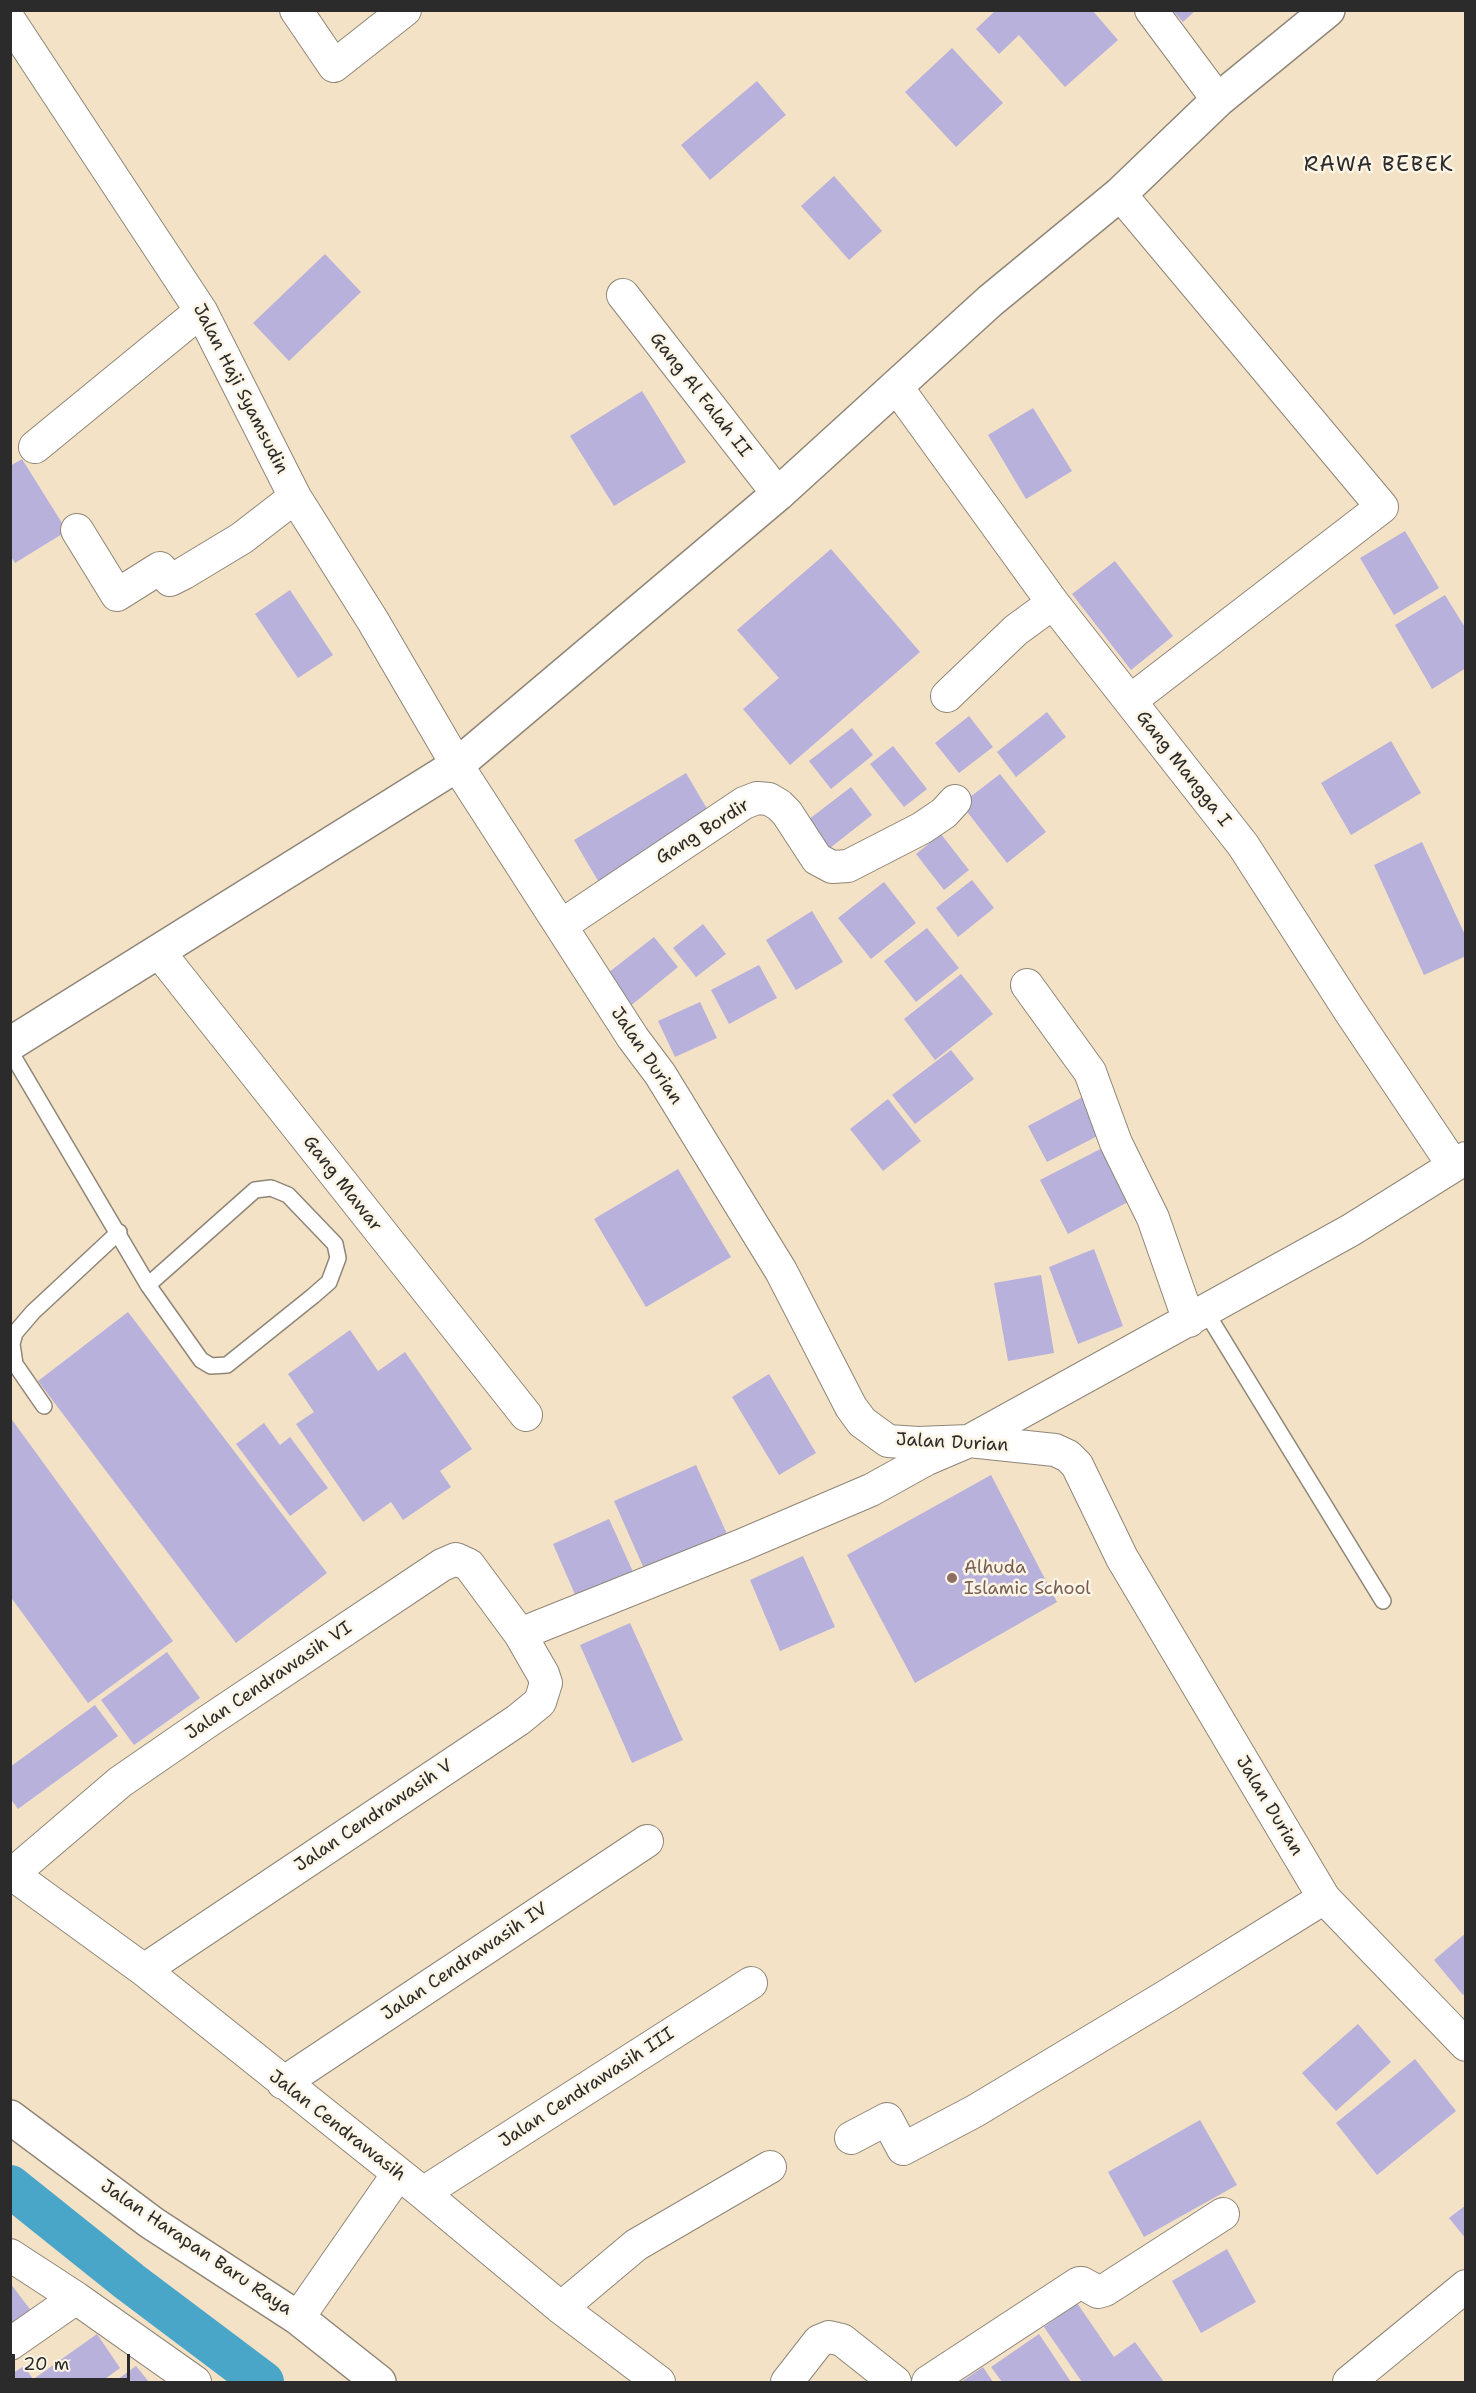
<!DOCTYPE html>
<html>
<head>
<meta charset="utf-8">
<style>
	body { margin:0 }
	#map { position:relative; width:1476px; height:2393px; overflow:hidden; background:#f3e2c5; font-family:"Shantell Sans",sans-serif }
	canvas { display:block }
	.frame { position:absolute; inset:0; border:12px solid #2b2b2b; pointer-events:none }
	.scale { position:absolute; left:12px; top:2354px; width:118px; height:27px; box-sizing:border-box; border:3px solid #2b2b2b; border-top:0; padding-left:8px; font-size:18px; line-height:21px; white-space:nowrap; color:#2b2b2b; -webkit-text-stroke:4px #fcf5e5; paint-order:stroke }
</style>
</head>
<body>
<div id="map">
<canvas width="1476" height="2393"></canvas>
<div class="frame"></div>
<div class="scale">20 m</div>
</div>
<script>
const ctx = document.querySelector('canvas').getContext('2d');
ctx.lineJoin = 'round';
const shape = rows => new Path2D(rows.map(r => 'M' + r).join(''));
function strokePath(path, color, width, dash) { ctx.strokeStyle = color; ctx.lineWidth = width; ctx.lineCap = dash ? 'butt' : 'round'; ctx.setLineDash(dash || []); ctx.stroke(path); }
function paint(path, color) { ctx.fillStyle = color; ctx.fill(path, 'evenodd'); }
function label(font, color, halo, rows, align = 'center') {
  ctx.font = font + ' "Shantell Sans",sans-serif'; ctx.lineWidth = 5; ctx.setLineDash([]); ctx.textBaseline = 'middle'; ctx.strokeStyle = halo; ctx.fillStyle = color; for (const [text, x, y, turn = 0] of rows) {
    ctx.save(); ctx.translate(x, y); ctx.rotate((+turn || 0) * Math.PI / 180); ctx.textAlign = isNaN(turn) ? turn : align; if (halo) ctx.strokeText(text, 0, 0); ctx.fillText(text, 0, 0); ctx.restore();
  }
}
strokePath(shape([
	[10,2186,130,2282,263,2382]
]), '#4aa6c9', 42);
paint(shape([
	[996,10,1092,10,1118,40,1065,87,1019,35,999,54,976,29],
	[1172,10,1196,10,1183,22],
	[952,48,1003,103,956,147,905,92],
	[757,81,786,115,710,180,681,145],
	[834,176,882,231,849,260,801,206],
	[325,254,361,292,289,361,253,323],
	[642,391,686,462,614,506,570,436],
	[1033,408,1072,471,1026,499,988,435],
	[22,459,67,531,15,563,10,555,10,466],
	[1405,531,1439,588,1394,615,1360,558],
	[831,549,920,652,790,765,743,709,779,678,737,630],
	[1115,561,1173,636,1131,670,1072,594],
	[290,590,333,655,298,678,255,614],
	[1445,595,1466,629,1466,668,1432,689,1395,625],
	[1047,712,1066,737,1016,777,997,752],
	[969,716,993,747,959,773,935,743],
	[852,728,873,755,831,789,809,761],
	[1391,741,1421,793,1351,835,1321,783],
	[893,746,927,789,904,807,870,764],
	[686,773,713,819,601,886,574,840],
	[1000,774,1046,832,1007,863,961,804],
	[851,787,872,815,830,848,808,820],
	[941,834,969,870,944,890,916,854],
	[1422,842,1466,937,1466,956,1424,975,1374,865],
	[972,880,994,908,958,937,936,908],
	[884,882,916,923,871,959,838,918],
	[812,911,843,962,796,990,766,940],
	[703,924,726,954,696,977,673,948],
	[927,928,959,968,916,1002,884,961],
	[654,937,678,967,629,1007,604,976],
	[759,965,777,998,729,1024,711,990],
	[961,974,993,1014,935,1060,904,1019],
	[700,1002,717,1038,675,1057,658,1021],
	[951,1050,974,1079,915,1124,892,1095],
	[1092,1092,1111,1129,1047,1162,1028,1126],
	[888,1099,921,1141,883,1171,850,1129],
	[1114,1142,1141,1195,1068,1234,1040,1180],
	[678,1169,731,1257,646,1307,594,1219],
	[1094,1249,1123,1326,1078,1344,1049,1267],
	[1041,1275,1054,1353,1008,1361,994,1283],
	[128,1312,327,1573,236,1643,38,1381],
	[350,1330,378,1371,405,1352,472,1449,440,1471,451,1487,403,1520,391,1502,363,1522,296,1424,314,1412,288,1374],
	[769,1374,816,1453,779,1475,732,1397],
	[10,1417,173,1641,88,1703,10,1596],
	[264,1423,280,1445,290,1437,328,1488,290,1516,236,1444],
	[696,1465,727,1534,645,1571,614,1501],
	[991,1475,1057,1602,915,1683,847,1555],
	[609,1519,634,1574,577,1599,553,1544],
	[803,1556,835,1627,780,1651,750,1580],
	[630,1623,683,1740,632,1763,580,1645],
	[167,1652,200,1698,134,1745,101,1700],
	[95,1705,118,1736,18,1809,10,1798,10,1767],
	[1466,1933,1466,1992,1463,1995,1434,1960],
	[1358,2024,1391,2062,1336,2111,1302,2073],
	[1415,2059,1456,2111,1377,2175,1336,2123],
	[1200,2120,1237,2185,1144,2237,1108,2172],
	[1466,2205,1466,2239,1449,2218],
	[1227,2249,1256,2302,1201,2333,1172,2281],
	[10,2283,39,2321,10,2341],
	[1077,2303,1114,2357,1135,2342,1164,2382,1082,2382,1044,2327],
	[97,2334,120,2368,101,2382,38,2382,35,2378],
	[1039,2334,1071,2382,1002,2382,991,2367],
	[24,2366,35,2382,10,2382,10,2375],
	[136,2366,149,2382,114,2382],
	[983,2367,993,2382,961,2382]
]), '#b8b1dc');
const lane = shape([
	[10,1051,148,1285,201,1360,211,1366,227,1365,313,1296,329,1282,338,1258,335,1244,288,1195,271,1188,255,1190,148,1285],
	[1206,1312,1383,1601],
	[44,1406,15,1364,12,1344,15,1333,33,1312,119,1232]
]);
const street = shape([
	[296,10,334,66,405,10],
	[1151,10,1218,100],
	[10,21,201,311,295,497,373,621,457,765,633,1038,660,1074,781,1271,851,1407,862,1422,888,1441,918,1443,969,1441,1055,1450,1068,1456,1077,1465,1122,1558,1324,1898,1466,2045],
	[1120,194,1382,507,1130,701],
	[623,295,778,494],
	[896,386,1053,603,1243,845,1349,1010,1453,1165],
	[35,447,201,311],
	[77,530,117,595,160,568,170,580,184,573,242,538,295,497],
	[947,696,1016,630,1053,603],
	[562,925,744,803,757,798,769,799,779,805,787,813,817,859,832,867,848,866,922,828,944,813,955,801],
	[159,952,526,1415],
	[1027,985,1090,1072,1116,1143,1153,1218,1189,1321],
	[520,1634,742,1545,871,1490,927,1459,969,1441,1351,1230,1466,1158],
	[12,1874,144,1970,423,2193,561,2308,659,2382],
	[10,1876,120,1782,207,1722,442,1565,456,1559,469,1565,520,1634,543,1674,546,1683,540,1702,518,1720,144,1970],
	[283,2083,647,1841],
	[851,2138,887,2119,903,2149,975,2111,1168,1995,1324,1898],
	[423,2193,751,1983],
	[10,2255,76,2298,195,2382],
	[561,2308,636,2245,770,2167],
	[298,2318,398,2174],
	[10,2344,76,2298],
	[787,2382,819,2341,829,2337,842,2340,895,2382],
	[928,2382,1079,2283,1082,2283,1098,2292,1105,2290,1223,2214],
	[1349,2382,1466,2286]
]);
const secondary = shape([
	[10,1044,457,765,778,494,990,301,1120,194,1218,100,1328,10],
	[10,2117,152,2223,298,2318,379,2382]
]);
strokePath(lane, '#8f8678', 18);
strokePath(street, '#8f8678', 34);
strokePath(secondary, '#8f8678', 36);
strokePath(lane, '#fff', 15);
strokePath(street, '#fff', 32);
strokePath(secondary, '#fff', 33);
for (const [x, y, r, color] of [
	[952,1578,6,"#8d6e63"]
]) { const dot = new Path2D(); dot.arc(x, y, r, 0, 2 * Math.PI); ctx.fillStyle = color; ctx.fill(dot); strokePath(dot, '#fcf5e5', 2); }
label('18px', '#2b2b2b', '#fcf5e5', [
	["Jalan Haji Syamsudin",240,389,63],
	["Gang Al Falah II",700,395,52],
	["Gang Mangga I",1183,769,52],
	["Gang Bordir",703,832,-32],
	["Jalan Durian",646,1056,56],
	["Gang Mawar",342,1184,52],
	["Jalan Durian",952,1443,3],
	["Jalan Cendrawasih VI",269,1681,-34],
	["Jalan Durian",1269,1806,59],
	["Jalan Cendrawasih V",374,1816,-34],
	["Jalan Cendrawasih IV",465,1962,-34],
	["Jalan Cendrawasih III",587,2088,-33],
	["Jalan Cendrawasih",337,2126,38],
	["Jalan Harapan Baru Raya",196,2248,34]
]);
label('18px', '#785e54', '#fcf5e5', [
	["Alhuda",964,1568],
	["Islamic School",964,1589]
], 'left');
ctx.letterSpacing = '1.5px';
label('21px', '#2b2b2b', '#fcf5e5', [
	["RAWA BEBEK",1379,166]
]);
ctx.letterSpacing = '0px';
</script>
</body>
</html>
